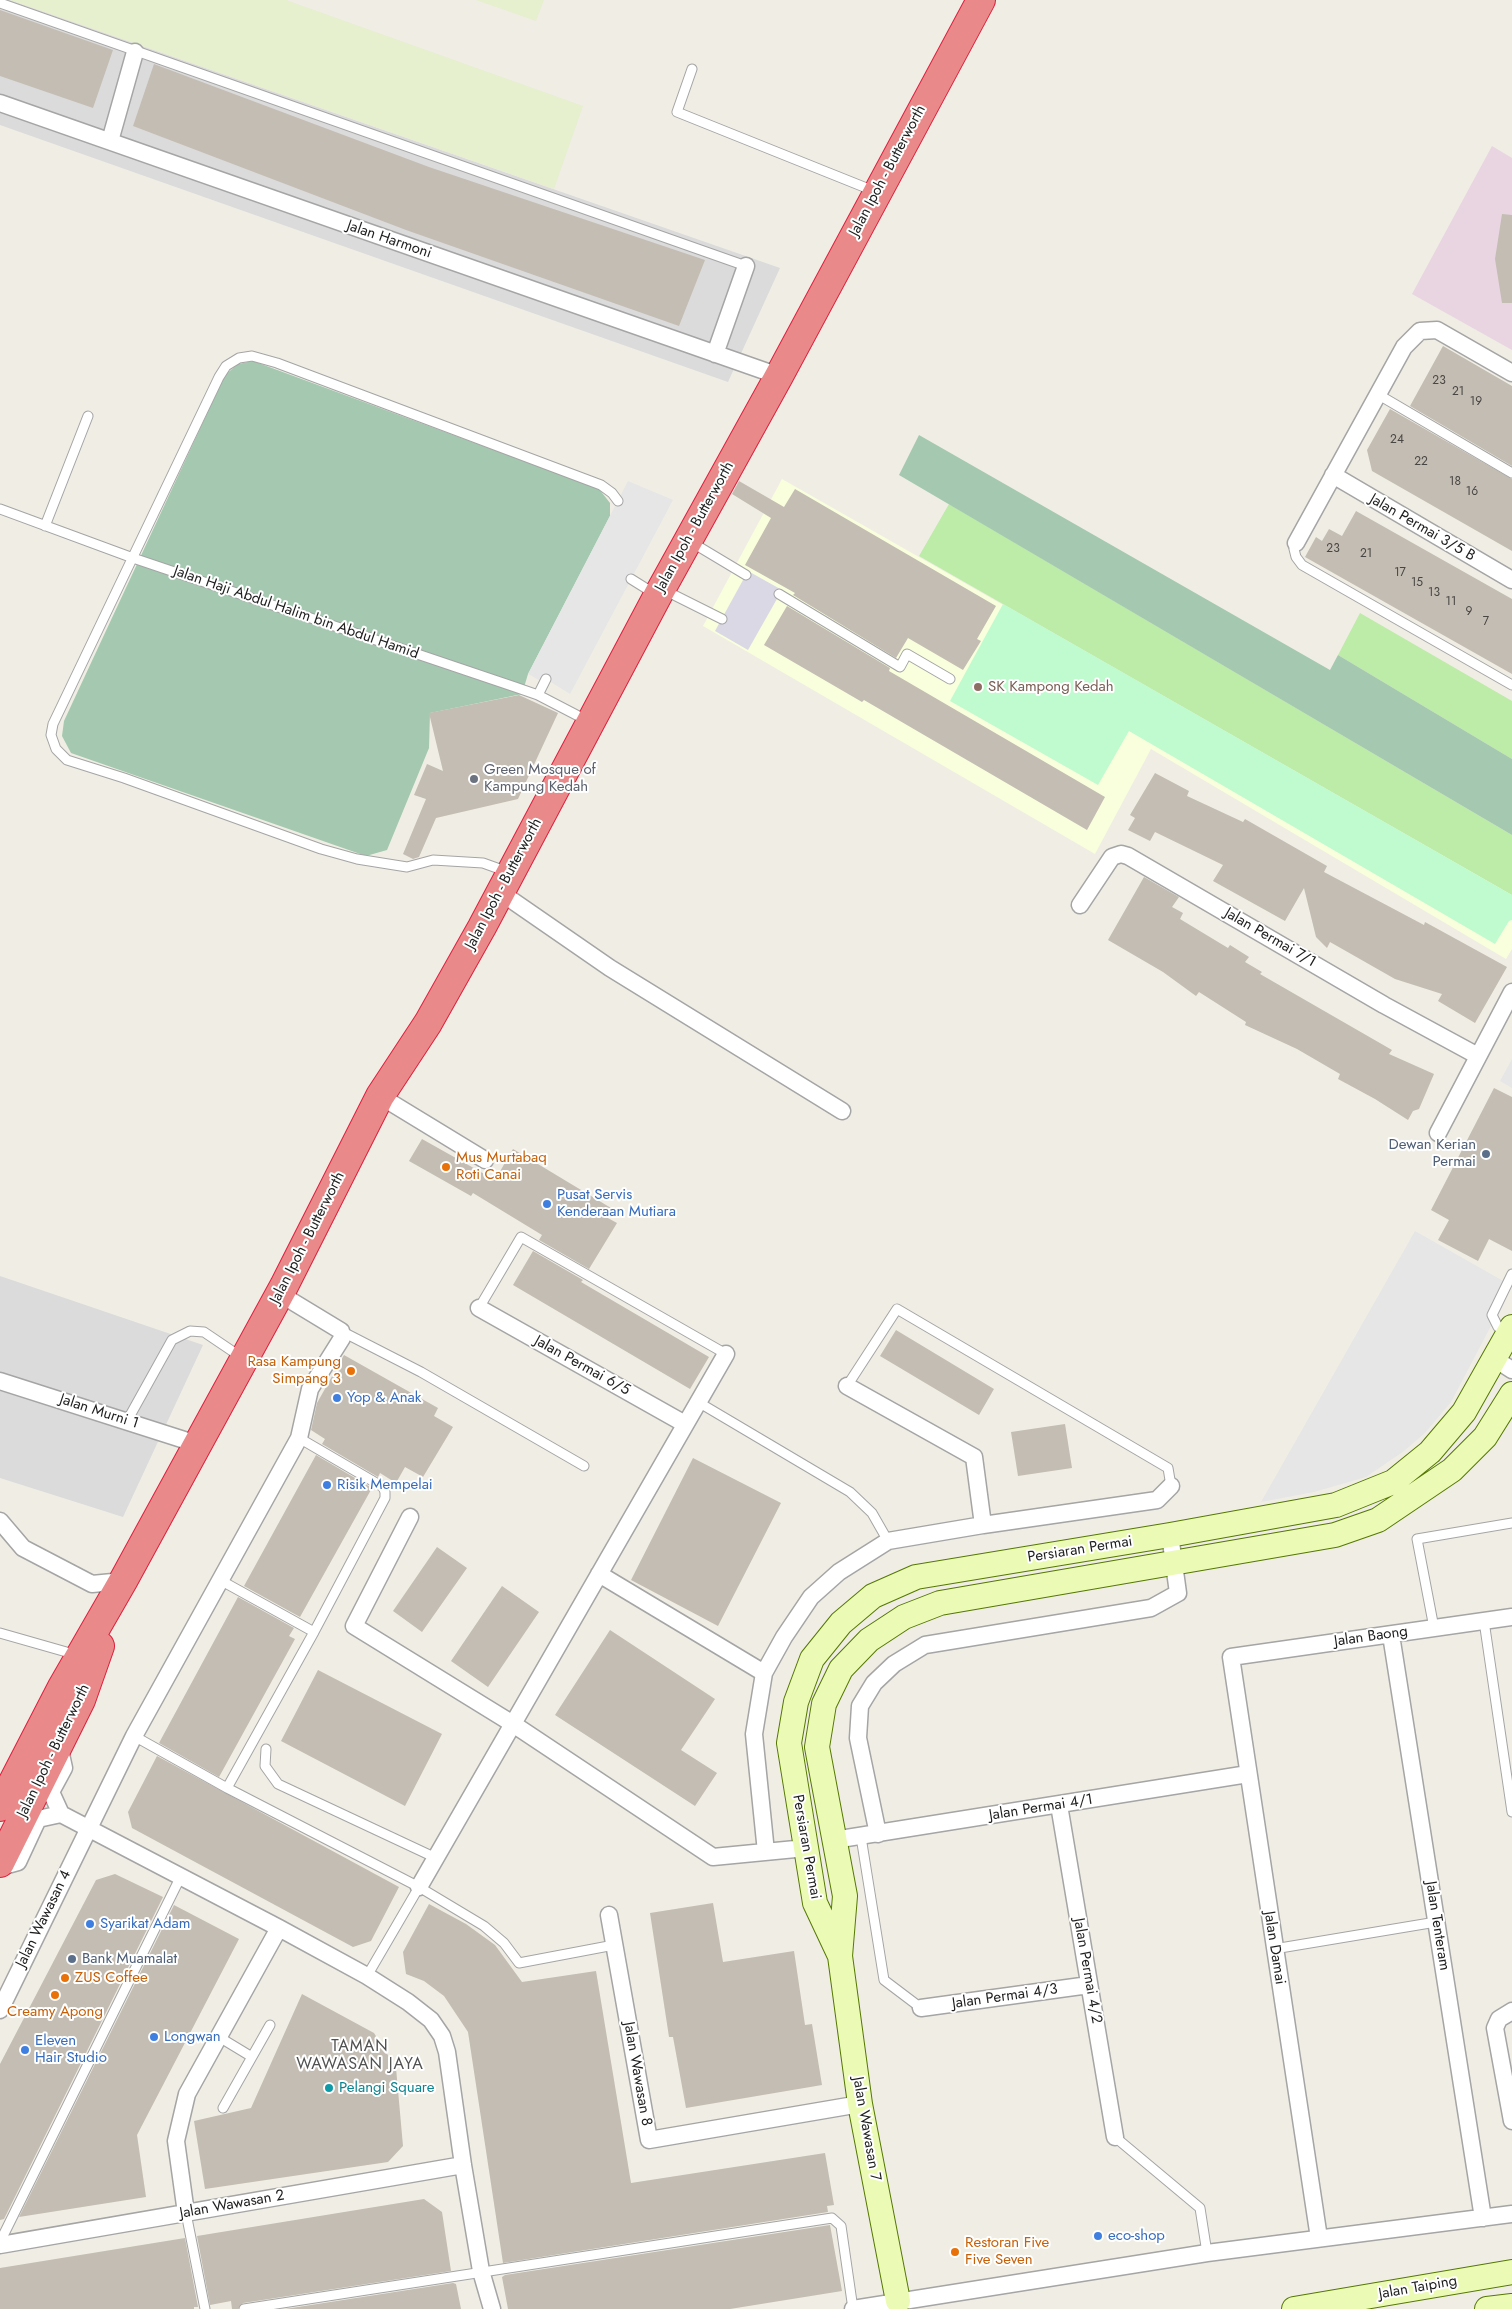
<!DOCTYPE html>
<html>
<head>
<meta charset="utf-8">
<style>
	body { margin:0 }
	canvas { display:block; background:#efede4 }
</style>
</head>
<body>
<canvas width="1512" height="2309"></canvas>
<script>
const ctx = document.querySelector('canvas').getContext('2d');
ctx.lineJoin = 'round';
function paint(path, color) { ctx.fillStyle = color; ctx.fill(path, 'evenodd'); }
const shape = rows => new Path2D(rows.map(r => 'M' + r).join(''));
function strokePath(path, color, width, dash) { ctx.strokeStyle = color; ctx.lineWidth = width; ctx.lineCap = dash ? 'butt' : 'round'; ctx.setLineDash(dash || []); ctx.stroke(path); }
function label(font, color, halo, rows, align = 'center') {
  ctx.font = font + ' Jost,sans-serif'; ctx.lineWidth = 4; ctx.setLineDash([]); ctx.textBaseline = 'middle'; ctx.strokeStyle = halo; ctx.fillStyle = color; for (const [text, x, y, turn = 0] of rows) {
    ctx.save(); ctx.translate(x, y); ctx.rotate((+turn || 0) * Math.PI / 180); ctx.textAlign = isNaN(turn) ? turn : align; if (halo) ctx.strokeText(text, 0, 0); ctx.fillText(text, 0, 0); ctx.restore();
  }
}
paint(shape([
	[0,0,10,0,780,268,728,382,0,125],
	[0,1276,203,1345,123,1517,0,1478]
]), '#dcdbdb');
paint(shape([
	[1492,146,1512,158,1512,350,1412,294]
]), '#e9d5e1');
paint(shape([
	[782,479,1512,895,1512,949,1506,959,1151,749,1095,854,703,626]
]), '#f9ffdd');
paint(shape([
	[10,0,286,0,583,106,554,189],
	[476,0,544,0,536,21]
]), '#e6efce');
paint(shape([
	[949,504,1512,835,1512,895,919,556],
	[1360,613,1512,701,1512,759,1338,655]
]), '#bdeba8');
paint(shape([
	[253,361,599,489,610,503,610,516,528,674,522,694,430,713,429,748,387,850,366,856,71,753,62,736,64,721,225,375,238,364],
	[919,435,1330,670,1338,655,1512,759,1512,835,899,475]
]), '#a4c9b0');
paint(shape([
	[1003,604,1512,895,1512,920,1509,921,1495,944,1129,731,1098,785,950,701]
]), '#bffbcf');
paint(shape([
	[628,481,673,500,570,694,546,679,539,680,528,674],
	[1512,1059,1512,1088,1500,1081],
	[1415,1231,1512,1286,1451,1402,1425,1433,1404,1451,1366,1477,1314,1492,1261,1502]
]), '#e6e6e6');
paint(shape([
	[748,571,782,590,748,650,715,631]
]), '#dad8e5');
paint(shape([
	[0,10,113,50,93,108,0,76],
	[154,64,429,167,705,260,679,326,406,230,133,126],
	[1502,214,1512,215,1512,303,1502,303,1495,259],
	[1443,346,1512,386,1512,466,1410,406],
	[1390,409,1512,479,1512,551,1372,471,1367,450],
	[739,481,784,507,795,489,996,606,977,639,981,641,963,670,908,638,896,658,793,595,795,593,745,565,771,518,732,494],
	[1356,511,1512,599,1512,674,1305,557,1316,537,1322,541,1329,529,1342,536],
	[787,606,890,668,889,671,1105,797,1087,830,864,700,862,702,764,645],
	[519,695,558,713,518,799,436,818,419,857,413,859,403,854,426,799,414,795,427,764,443,771,429,713],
	[1155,773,1189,791,1187,796,1243,822,1245,819,1327,866,1324,872,1424,925,1425,922,1507,967,1475,1023,1438,1001,1442,994,1395,979,1330,942,1327,948,1316,937,1304,888,1285,921,1213,881,1223,865,1155,832,1150,841,1128,830,1135,818,1130,815],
	[1144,877,1179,897,1172,907,1183,913,1180,919,1228,948,1230,945,1249,957,1245,962,1262,972,1260,974,1392,1050,1389,1054,1434,1074,1419,1109,1413,1111,1408,1120,1375,1099,1338,1079,1340,1074,1297,1049,1245,1025,1246,1022,1199,992,1196,996,1163,972,1108,940],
	[1494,1088,1512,1097,1512,1251,1489,1239,1478,1261,1438,1240,1449,1220,1431,1210],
	[422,1139,495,1180,513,1149,611,1208,606,1217,617,1223,589,1269,539,1240,542,1235,473,1193,471,1196,409,1161],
	[533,1251,583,1280,581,1282,709,1357,690,1389,513,1285],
	[896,1330,994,1389,979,1415,880,1356],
	[344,1355,438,1408,434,1416,453,1427,423,1477,405,1467,396,1483,380,1473,378,1477,322,1444,325,1439,311,1430,317,1403],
	[1065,1424,1072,1468,1018,1476,1011,1432],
	[316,1455,372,1488,300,1617,244,1586],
	[693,1458,781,1503,718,1626,631,1580],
	[437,1547,467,1568,422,1632,393,1611],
	[502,1586,539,1612,488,1687,451,1661],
	[238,1597,294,1628,289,1636,295,1639,219,1777,159,1743],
	[610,1630,715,1699,681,1750,717,1773,695,1806,555,1715],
	[318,1670,442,1734,405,1806,281,1741],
	[157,1756,399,1887,371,1941,353,1947,132,1828,128,1812],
	[115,1874,163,1897,162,1899,4,2219,0,2220,0,2064,96,1880],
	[713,1903,723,1962,794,1951,805,2025,812,2024,822,2085,686,2108,673,2037,669,2037,650,1913],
	[429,1904,466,1924,495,1945,522,1982,596,1971,631,2183,825,2153,834,2205,827,2206,828,2212,503,2263,468,2032,444,1996,424,1981,406,1974,403,1952],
	[174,1905,239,1939,137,2135,146,2197,19,2217],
	[302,1994,374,2033,396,2068,403,2146,388,2162,205,2189,194,2121,251,2108],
	[424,2199,442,2212,451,2271,243,2303,238,2309,232,2309,231,2301,210,2305,197,2236],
	[830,2225,842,2291,730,2309,508,2309,502,2277,505,2275],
	[185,2238,198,2307,194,2307,194,2309,0,2309,0,2268],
	[453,2283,456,2284,461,2309,285,2309]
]), '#c4bdb3');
const lane = shape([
	[0,3,746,266],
	[692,69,677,112,874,191],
	[1379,395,1512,473],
	[0,509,133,558,515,687,538,695,588,721],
	[45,526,88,416],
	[691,542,746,575],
	[1296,543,1294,549,1296,557,1302,565,1512,685],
	[631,579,655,594],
	[664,590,722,619],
	[779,594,900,667,907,654,950,679],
	[538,695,546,679],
	[508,872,483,863,433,860,407,867,357,859,321,849,124,778,67,760,56,749,51,735,53,724,219,377,226,366,239,358,252,356,277,363,601,485,612,493,618,501],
	[479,1308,521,1237,726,1354],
	[341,1331,421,1372,584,1466],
	[1509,1333,1498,1327,1492,1315,1512,1274],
	[847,1386,897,1309,1168,1468,1171,1486],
	[698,1402,850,1492,872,1513,888,1541],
	[127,1421,172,1340,190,1331,204,1332,241,1357],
	[299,1438,383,1487,385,1492,385,1498,314,1632],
	[220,1580,314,1632,227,1788],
	[1484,1621,1512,1812],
	[1434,1628,1417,1539,1512,1523],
	[0,1633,77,1655],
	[134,1736,227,1788,419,1887,484,1926,504,1943,519,1963,614,1945],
	[266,1749,265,1766,278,1784,436,1858],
	[861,1837,884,1980,921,2008],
	[1274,1949,1436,1922],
	[367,1976,419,1887],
	[219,2037,252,2057],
	[223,2108,270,2025],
	[1115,2137,1200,2208,1207,2253],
	[186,2213,205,2309],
	[0,2242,181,1876],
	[244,2309,832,2218,841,2226,853,2309]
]);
const street = shape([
	[0,103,779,376],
	[110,141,135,52],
	[715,354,746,266],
	[1333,475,1512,580],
	[1296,543,1404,347,1420,331,1437,330,1512,373],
	[500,892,610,968,842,1111],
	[1080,905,1112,857,1121,854,1128,856,1384,1005,1478,1056],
	[380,1096,485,1160],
	[1438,1133,1512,992],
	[479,1308,685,1424],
	[1495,1359,1512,1370],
	[0,1381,197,1444],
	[847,1386,974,1457,983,1525],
	[410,1517,354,1626,513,1724,713,1857,806,1848],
	[0,1521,23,1548,92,1584,123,1581],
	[599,1574,764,1673],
	[1391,1635,1483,2218],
	[59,1745,64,1768,51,1792,61,1814,279,1928,367,1976,408,2002,431,2020,442,2036,447,2052,463,2165,481,2271,492,2309],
	[1059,1805,1115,2137],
	[878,1834,858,1738,860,1706,874,1683,894,1664,925,1645,1151,1608,1178,1593,1170,1535],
	[834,1840,1248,1774],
	[766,1852,754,1734,764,1673,784,1637,811,1597,839,1572,888,1541,983,1525,1157,1500,1171,1486],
	[0,1867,18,1862,38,1819,61,1814],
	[419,1887,726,1354],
	[609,1915,649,2140,860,2104],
	[921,2008,1089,1985],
	[0,2010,134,1736,299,1438,310,1389,342,1338,341,1331,280,1294],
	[1512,2011,1499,2019,1495,2028,1512,2121],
	[186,2213,176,2141,187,2094,279,1928],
	[1319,2238,1231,1657,1512,1617],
	[0,2245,463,2165],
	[853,2309,1207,2253,1512,2214]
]);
const secondary = shape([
	[839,1954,815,1903,789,1743,796,1702,812,1659,841,1623,873,1596,916,1577,1170,1535,1336,1505,1393,1482,1430,1452,1464,1412,1512,1327],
	[898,2301,860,2104,840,1956,845,1896,817,1747,824,1704,841,1669,869,1640,904,1617,940,1603,1335,1535,1378,1520,1452,1470,1485,1437,1512,1394],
	[1294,2309,1512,2272],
	[1487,2309,1512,2306]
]);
const highway = shape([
	[0,1807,62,1687,123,1581,284,1286,380,1096,428,1023,482,927,658,595,779,376,981,0],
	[0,1863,81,1700,100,1646]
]);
strokePath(lane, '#a5a5a5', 11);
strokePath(street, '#a5a5a5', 19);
strokePath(secondary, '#567802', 26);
strokePath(highway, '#df1f3e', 30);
strokePath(lane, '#fff', 9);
strokePath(street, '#fff', 16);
strokePath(secondary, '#ebfbb6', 24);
strokePath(highway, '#e98989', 28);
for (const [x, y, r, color] of [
	[978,687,5,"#8d6e63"],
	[474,779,5,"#6b7280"],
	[1486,1154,5,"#5c6f8a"],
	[446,1167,5,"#e8710a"],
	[547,1204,5,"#3f7fe0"],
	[351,1371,5,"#e8710a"],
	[337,1398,5,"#3f7fe0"],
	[327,1485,5,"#3f7fe0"],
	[90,1924,5,"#3f7fe0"],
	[72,1959,5,"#5c6f8a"],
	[65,1978,5,"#e8710a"],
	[55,1995,5,"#e8710a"],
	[154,2037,5,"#3f7fe0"],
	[25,2050,5,"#3f7fe0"],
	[329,2088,5,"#0f9aa8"],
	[1098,2236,5,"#3f7fe0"],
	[955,2252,5,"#e8710a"]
]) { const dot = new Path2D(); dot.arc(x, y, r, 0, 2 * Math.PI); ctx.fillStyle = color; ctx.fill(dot); strokePath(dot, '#fff', 2); }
label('12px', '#484643', null, [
	["23",1439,381],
	["21",1458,392],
	["19",1476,402],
	["24",1397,440],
	["22",1421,462],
	["18",1455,482],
	["16",1472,492],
	["23",1333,549],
	["21",1366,554],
	["17",1400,573],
	["15",1417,583],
	["13",1434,593],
	["11",1451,602],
	["9",1469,612],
	["7",1486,622]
]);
label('15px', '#1e1e1e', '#fff', [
	["Jalan Ipoh - Butterworth",888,171,-62],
	["Jalan Harmoni",389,240,19],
	["Jalan Ipoh - Butterworth",695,527,-61],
	["Jalan Permai 3/5 B",1422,528,30],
	["Jalan Haji Abdul Halim bin Abdul Hamid",296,613,19],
	["Jalan Ipoh - Butterworth",504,884,-62],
	["Jalan Permai 7/1",1270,938,30],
	["Jalan Ipoh - Butterworth",308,1238,-63],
	["Jalan Permai 6/5",582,1366,29],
	["Jalan Murni 1",99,1412,18],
	["Persiaran Permai",1080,1550,-9],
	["Jalan Baong",1371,1637,-8],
	["Jalan Ipoh - Butterworth",54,1751,-64],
	["Jalan Permai 4/1",1041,1808,-9],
	["Persiaran Permai",806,1847,80],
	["Jalan Wawasan 4",44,1919,-64],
	["Jalan Tenteram",1437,1926,81],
	["Jalan Damai",1274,1948,81],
	["Jalan Permai 4/2",1087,1971,80],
	["Jalan Permai 4/3",1005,1997,-8],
	["Jalan Wawasan 8",637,2074,80],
	["Jalan Wawasan 7",866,2129,80],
	["Jalan Wawasan 2",232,2205,-10],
	["Jalan Taiping",1418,2288,-10]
]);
label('15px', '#785e54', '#fff', [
	["SK Kampong Kedah",988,687]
], 'left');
label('15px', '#5b616d', '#fff', [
	["Green Mosque of",484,770],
	["Kampung Kedah",484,787]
], 'left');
label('15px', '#4e5e75', '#fff', [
	["Dewan Kerian",1476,1145],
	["Permai",1476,1162],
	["Bank Muamalat",82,1959,"left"]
], 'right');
label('15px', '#c56008', '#fff', [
	["Mus Murtabaq",456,1158],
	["Roti Canai",456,1175],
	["Rasa Kampung",341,1362,"right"],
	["Simpang 3",341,1379,"right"],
	["ZUS Coffee",75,1978],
	["Creamy Apong",55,2012,"center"],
	["Restoran Five",965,2243],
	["Five Seven",965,2260]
], 'left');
label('15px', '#366cbe', '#fff', [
	["Pusat Servis",557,1195],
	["Kenderaan Mutiara",557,1212],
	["Yop & Anak",347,1398],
	["Risik Mempelai",337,1485],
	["Syarikat Adam",100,1924],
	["Longwan",164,2037],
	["Eleven",35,2041],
	["Hair Studio",35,2058],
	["eco-shop",1108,2236]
], 'left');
label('15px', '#0d838f', '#fff', [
	["Pelangi Square",339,2088]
], 'left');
ctx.letterSpacing = '1px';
label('16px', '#515151', '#fff', [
	["TAMAN",360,2047],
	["WAWASAN JAYA",360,2065]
]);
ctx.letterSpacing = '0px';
</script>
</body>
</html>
